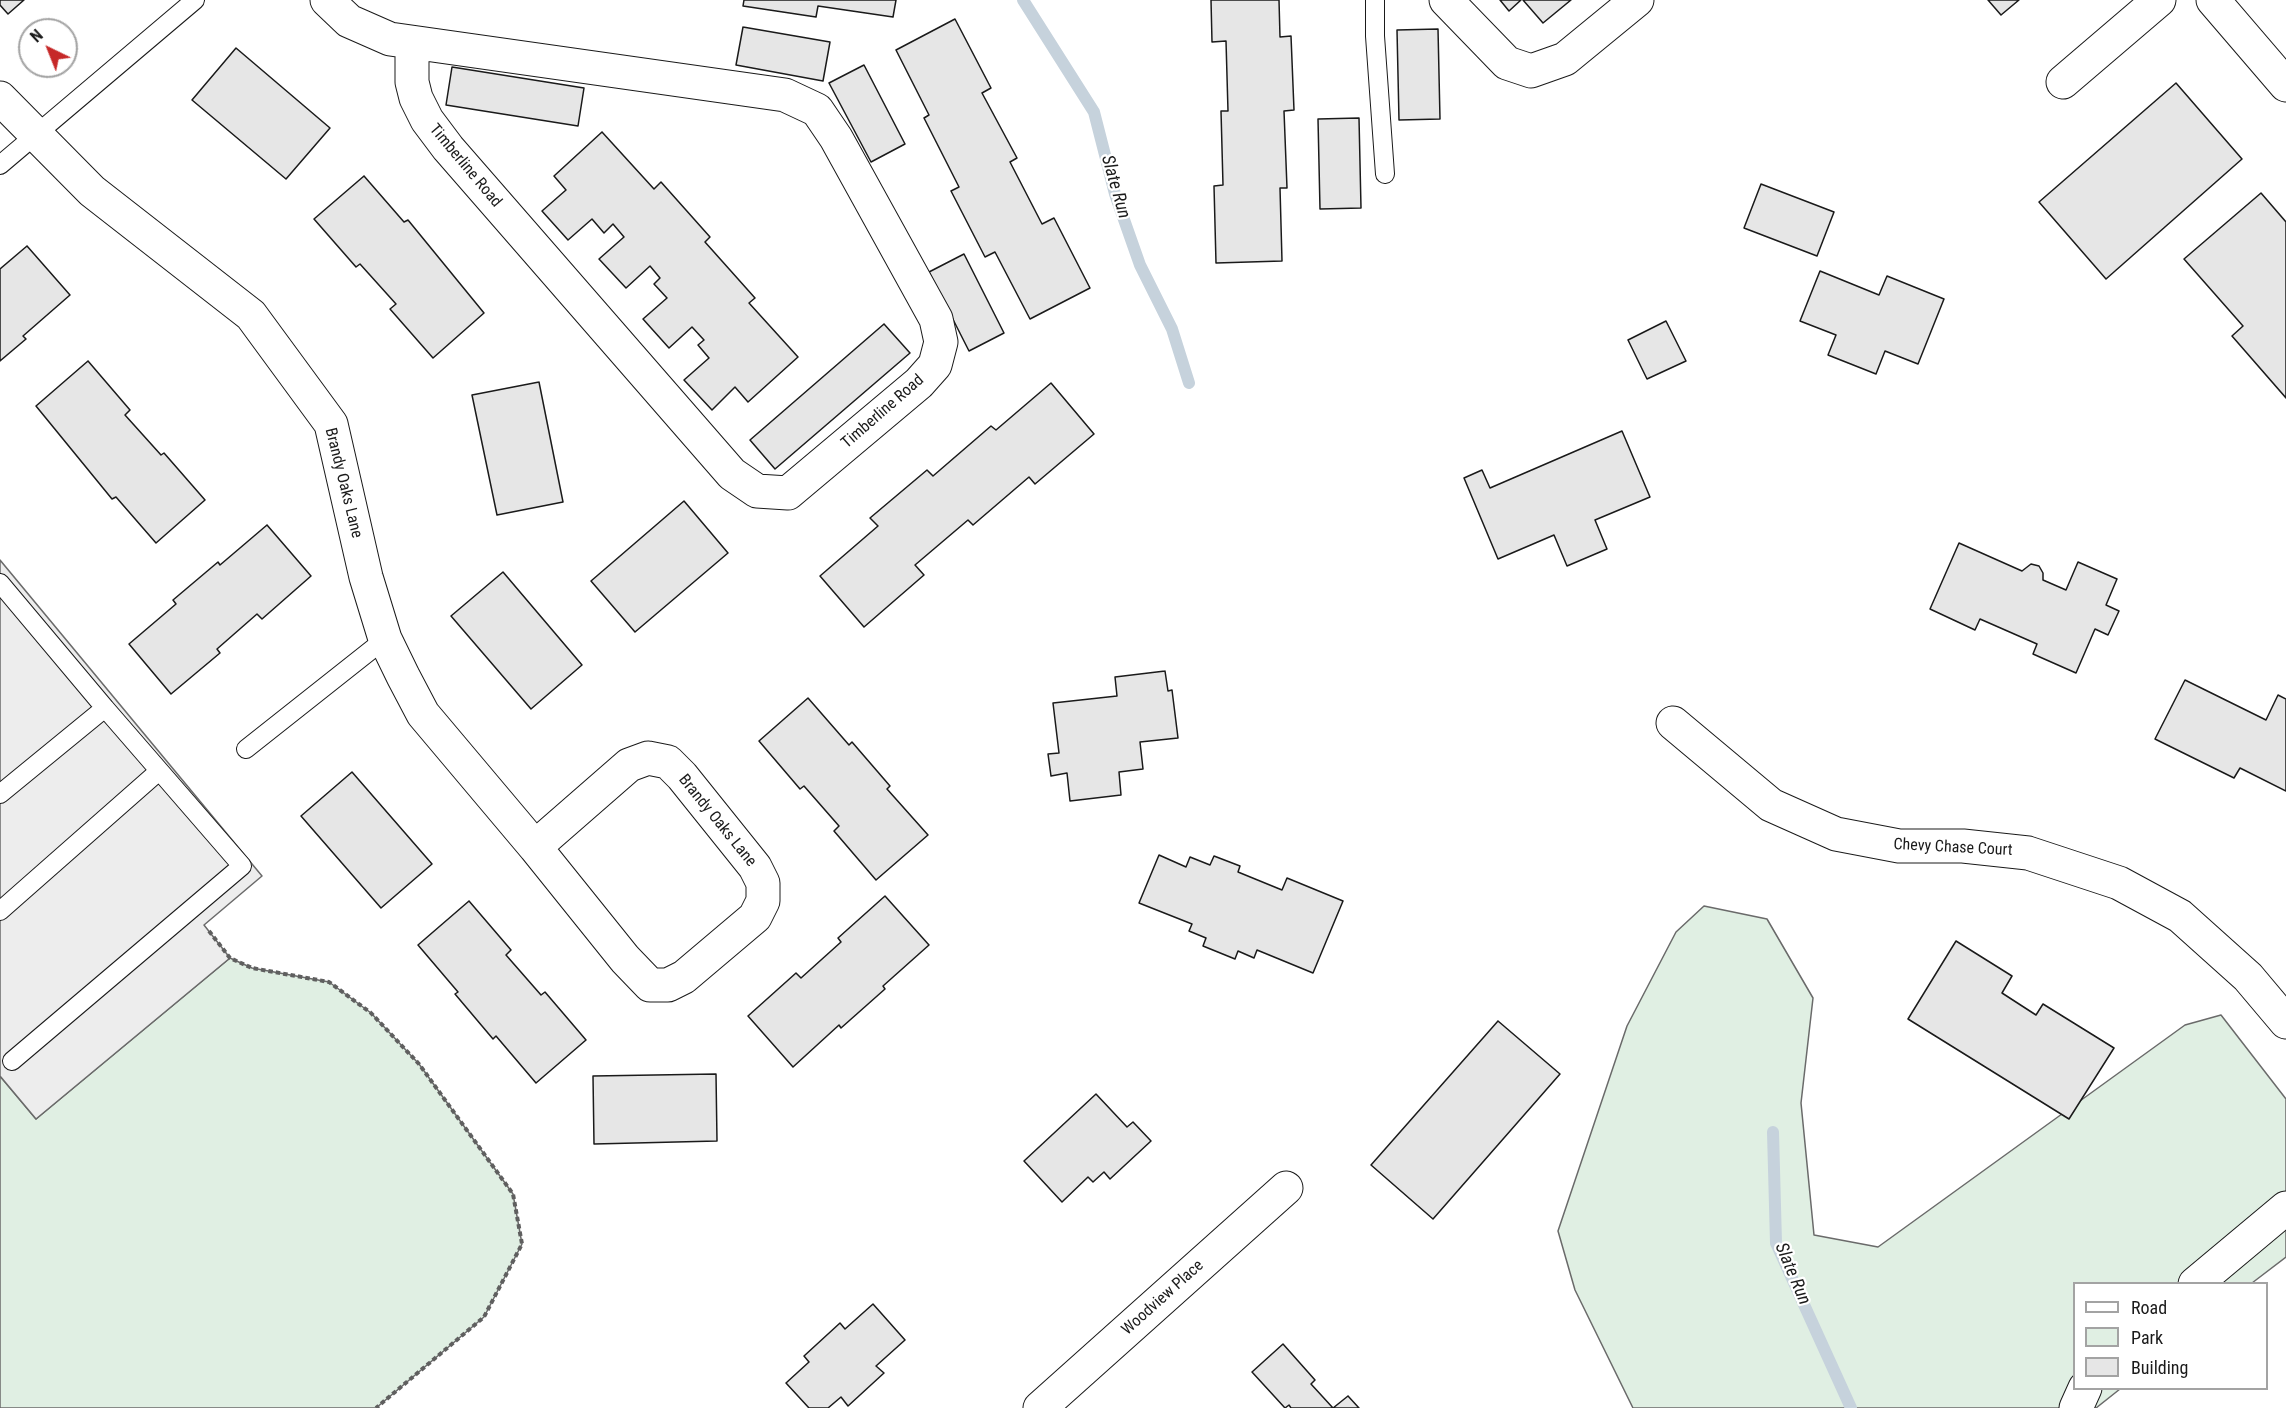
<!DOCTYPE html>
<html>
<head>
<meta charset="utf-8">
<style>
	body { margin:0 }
	#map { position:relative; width:2286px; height:1408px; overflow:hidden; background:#fff; font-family:"Roboto Condensed",sans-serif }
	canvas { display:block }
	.legend { position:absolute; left:2073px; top:1282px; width:195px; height:108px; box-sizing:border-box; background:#fff; border:2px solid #a3a3a3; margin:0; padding:8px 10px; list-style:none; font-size:18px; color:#1a1a1a }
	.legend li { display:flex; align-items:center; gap:12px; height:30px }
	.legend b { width:30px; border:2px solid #a3a3a3 }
	.north { position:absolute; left:18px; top:18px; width:60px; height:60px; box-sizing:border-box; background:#fff; border:2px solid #a3a3a3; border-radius:50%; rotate:317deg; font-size:16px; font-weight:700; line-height:24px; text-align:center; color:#1a1a1a }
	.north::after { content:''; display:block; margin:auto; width:21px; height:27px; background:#c62828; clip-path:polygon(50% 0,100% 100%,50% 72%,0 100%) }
</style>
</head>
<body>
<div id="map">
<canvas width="2286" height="1408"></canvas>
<ul class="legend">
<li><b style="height:8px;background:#fff"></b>Road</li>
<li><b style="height:16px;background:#e0efe3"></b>Park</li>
<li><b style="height:16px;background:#e6e6e6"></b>Building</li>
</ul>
<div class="north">N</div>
</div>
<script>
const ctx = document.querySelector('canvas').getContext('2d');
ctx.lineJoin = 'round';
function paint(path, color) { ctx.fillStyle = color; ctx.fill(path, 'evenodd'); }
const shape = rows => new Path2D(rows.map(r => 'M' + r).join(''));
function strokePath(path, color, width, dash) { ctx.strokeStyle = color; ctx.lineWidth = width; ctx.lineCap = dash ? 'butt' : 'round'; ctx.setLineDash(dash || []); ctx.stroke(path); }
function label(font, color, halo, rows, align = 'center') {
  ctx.font = font + ' "Roboto Condensed",sans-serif'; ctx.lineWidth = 4.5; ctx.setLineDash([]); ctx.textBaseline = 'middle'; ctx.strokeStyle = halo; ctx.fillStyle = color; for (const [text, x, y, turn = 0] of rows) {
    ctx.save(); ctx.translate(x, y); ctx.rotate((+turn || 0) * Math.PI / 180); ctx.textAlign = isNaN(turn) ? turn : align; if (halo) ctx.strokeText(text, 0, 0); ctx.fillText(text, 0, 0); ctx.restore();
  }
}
const green = shape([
	[1704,906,1767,919,1813,998,1801,1103,1814,1235,1878,1247,2185,1025,2221,1015,2286,1099,2286,1257,2252,1283,2074,1284,2074,1388,2120,1389,2096,1408,1633,1408,1575,1290,1558,1231,1627,1026,1676,932,1704,906],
	[230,958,252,968,329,982,371,1013,419,1064,513,1194,522,1244,484,1317,376,1408,0,1408,0,1076,36,1119,230,958]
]);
paint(green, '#e0efe3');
strokePath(green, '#6a6a6a', 1.5);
const parking = shape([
	[0,560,262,876,204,925,230,958,36,1119,0,1076,0,560]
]);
paint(parking, '#ededed');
strokePath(parking, '#6a6a6a', 1.5);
strokePath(shape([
	[1023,0,1094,112,1115,194,1140,265,1172,329,1189,383],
	[1773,1132,1776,1243,1851,1408]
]), '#c6d2dc', 12);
const building = shape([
	[0,0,24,0,8,14,0,5,0,0],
	[744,0,896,0,893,17,818,6,816,17,743,6,744,0],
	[1211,0,1279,0,1280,37,1291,36,1294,110,1284,111,1287,188,1280,188,1282,261,1216,263,1214,186,1223,185,1221,111,1228,111,1226,41,1212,42,1211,0],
	[1500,0,1521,0,1509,11,1500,0],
	[1523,0,1571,0,1543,23,1523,0],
	[1988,0,2019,0,2001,15,1988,0],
	[955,19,991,88,982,93,1017,158,1010,162,1042,224,1054,218,1090,288,1030,319,995,252,985,257,951,191,959,187,924,118,929,115,896,50,955,19],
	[743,27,830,42,823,81,736,65,743,27],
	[1438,29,1440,119,1399,120,1397,30,1438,29],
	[236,48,330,128,286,179,192,100,236,48],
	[864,65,905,144,871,162,829,83,864,65],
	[452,67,584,88,578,126,446,105,452,67],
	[2176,83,2242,159,2106,279,2039,202,2176,83],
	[1359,118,1361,208,1320,209,1318,119,1359,118],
	[602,132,654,189,661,182,710,237,705,242,755,298,749,303,798,357,748,402,735,387,712,410,684,380,709,358,698,345,704,340,692,327,669,348,643,319,667,298,654,284,660,278,650,266,626,288,599,259,624,237,613,224,604,233,592,219,568,240,542,211,566,190,554,176,602,132],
	[364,176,404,222,408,220,484,313,433,358,390,309,396,304,360,264,356,267,314,219,364,176],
	[1761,184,1834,212,1817,256,1744,228,1761,184],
	[2261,193,2286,222,2286,398,2232,336,2243,326,2184,259,2261,193],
	[27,246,70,295,23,336,26,339,0,361,0,269,27,246],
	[964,254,1004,333,969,351,929,272,964,254],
	[1820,271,1879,295,1887,276,1944,299,1918,364,1885,351,1876,374,1828,355,1836,335,1800,321,1820,271],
	[1666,321,1686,361,1647,379,1628,340,1666,321],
	[884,324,910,353,775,469,750,440,884,324],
	[88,361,130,410,125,415,161,455,164,453,205,500,156,543,116,497,112,499,36,406,88,361],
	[539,382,563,502,497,515,472,395,539,382],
	[1051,383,1094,434,1035,484,1029,477,973,525,968,520,915,565,924,575,864,627,820,576,878,526,870,518,927,470,933,476,991,426,996,430,1051,383],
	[1622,431,1650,497,1595,520,1607,549,1567,566,1554,535,1498,559,1464,478,1482,470,1490,488,1622,431],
	[684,501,728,553,635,632,591,581,684,501],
	[267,525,311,576,262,619,257,614,217,649,220,653,171,694,129,644,176,604,173,600,218,562,220,565,267,525],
	[1959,543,2022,571,2031,564,2039,566,2043,573,2043,580,2066,590,2078,562,2117,579,2106,605,2119,611,2108,635,2095,629,2076,673,2033,654,2037,644,1980,619,1975,630,1930,609,1959,543],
	[503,572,582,665,531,709,451,616,503,572],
	[1165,671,1168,691,1172,690,1178,738,1140,742,1143,769,1119,772,1121,795,1070,801,1067,773,1051,776,1048,754,1059,753,1053,703,1117,696,1115,677,1165,671],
	[2185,680,2266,720,2278,695,2286,699,2286,791,2240,768,2234,778,2155,739,2185,680],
	[808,698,849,745,852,742,890,786,887,789,928,835,876,880,834,831,839,826,804,786,800,789,759,741,808,698],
	[352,772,432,864,381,908,301,816,352,772],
	[1159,855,1186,867,1190,857,1210,865,1214,856,1240,866,1238,872,1282,890,1287,878,1343,901,1313,973,1257,950,1254,958,1238,951,1235,959,1203,946,1206,938,1189,931,1192,924,1139,903,1159,855],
	[885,896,929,945,883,986,885,989,841,1028,839,1025,793,1067,748,1016,796,973,801,978,841,942,838,938,885,896],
	[469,901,511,950,506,955,541,995,545,992,586,1040,536,1083,496,1036,493,1039,455,994,458,992,418,945,469,901],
	[1956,941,2012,976,2002,993,2036,1015,2043,1004,2114,1048,2069,1119,1908,1019,1956,941],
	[1498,1021,1560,1074,1433,1219,1371,1165,1498,1021],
	[716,1074,717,1141,594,1144,593,1076,716,1074],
	[1096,1094,1127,1127,1133,1122,1151,1141,1110,1179,1104,1172,1093,1182,1088,1177,1062,1202,1024,1161,1096,1094],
	[873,1304,905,1340,876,1366,884,1373,848,1406,841,1397,828,1408,809,1408,786,1383,809,1362,804,1356,840,1323,845,1329,873,1304],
	[1283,1344,1315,1380,1311,1384,1333,1408,1291,1408,1289,1405,1285,1408,1252,1372,1283,1344],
	[1348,1396,1359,1408,1333,1408,1348,1396]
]);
paint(building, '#e6e6e6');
strokePath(building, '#1a1a1a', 1.5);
const lane = shape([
	[1375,0,1375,36,1385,174],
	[0,165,195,0],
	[0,583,105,708,0,794],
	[246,749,385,639],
	[0,911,159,771],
	[12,1061,242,866,105,708]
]);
const street = shape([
	[327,0,349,21,390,39,785,95,817,110,836,138,936,319,941,342,935,365,919,383,788,493,757,491,732,474,448,148,427,120,416,98,412,82,412,43],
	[1446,0,1507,63,1531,71,1565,59,1637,0],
	[2213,0,2286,85],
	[2063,82,2159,0],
	[0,98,92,191,251,315,331,424,366,577,385,639,403,676,423,714,535,847],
	[1673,723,1771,805,1836,834,1899,846,1963,846,2028,853,2119,883,2180,916,2248,977,2286,1022],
	[648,758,668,762,682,776,755,867,763,883,763,901,755,917,684,977,668,985,650,985,625,959,535,847,629,765,648,758],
	[2195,1284,2286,1208],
	[1040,1408,1286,1188],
	[2076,1408,2085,1388]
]);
strokePath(lane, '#1a1a1a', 20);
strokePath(street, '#1a1a1a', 35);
strokePath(shape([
	[209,931,230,958,252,968,329,982,371,1013,419,1064,513,1194,522,1244,484,1317,376,1408]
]), '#5f5f5f', 4, [4.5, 3]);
strokePath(lane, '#fff', 18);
strokePath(street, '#fff', 33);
label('16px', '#1a1a1a', '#fff', [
	["Timberline Road",465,166,50],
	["Timberline Road",883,412,-41],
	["Brandy Oaks Lane",343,483,76],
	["Brandy Oaks Lane",717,821,51],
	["Chevy Chase Court",1953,848,3],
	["Woodview Place",1163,1298,-42]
]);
label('italic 18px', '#1a1a1a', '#fff', [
	["Slate Run",1115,187,74],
	["Slate Run",1792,1274,67]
]);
</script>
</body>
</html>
